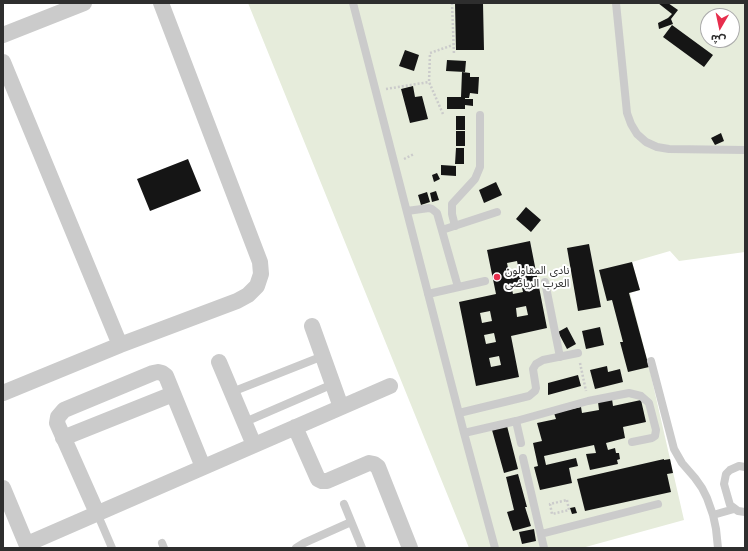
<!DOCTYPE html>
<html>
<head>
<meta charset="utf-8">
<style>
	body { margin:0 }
	#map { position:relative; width:748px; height:551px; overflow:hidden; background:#fff; font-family:"Work Sans","Noto Sans Arabic",sans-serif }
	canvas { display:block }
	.frame { position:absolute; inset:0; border:4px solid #2e2e2e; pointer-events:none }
	.north { position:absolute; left:700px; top:8px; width:40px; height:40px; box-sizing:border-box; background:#fff; border:1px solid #ababab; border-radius:50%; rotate:189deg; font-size:11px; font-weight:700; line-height:16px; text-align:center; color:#2e2e2e }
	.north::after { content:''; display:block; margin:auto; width:14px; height:18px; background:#e72e4d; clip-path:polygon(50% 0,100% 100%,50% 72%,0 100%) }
</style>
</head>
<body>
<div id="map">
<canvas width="748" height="551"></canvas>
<div class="frame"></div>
<div class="north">ش</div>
</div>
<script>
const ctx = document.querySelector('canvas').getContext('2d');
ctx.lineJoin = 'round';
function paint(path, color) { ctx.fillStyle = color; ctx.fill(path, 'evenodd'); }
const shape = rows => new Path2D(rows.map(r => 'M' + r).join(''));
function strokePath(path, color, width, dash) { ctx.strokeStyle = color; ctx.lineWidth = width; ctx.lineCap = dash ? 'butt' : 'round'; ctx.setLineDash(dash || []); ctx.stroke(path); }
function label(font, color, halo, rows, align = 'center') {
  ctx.font = font + ' "Work Sans","Noto Sans Arabic",sans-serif'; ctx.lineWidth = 4; ctx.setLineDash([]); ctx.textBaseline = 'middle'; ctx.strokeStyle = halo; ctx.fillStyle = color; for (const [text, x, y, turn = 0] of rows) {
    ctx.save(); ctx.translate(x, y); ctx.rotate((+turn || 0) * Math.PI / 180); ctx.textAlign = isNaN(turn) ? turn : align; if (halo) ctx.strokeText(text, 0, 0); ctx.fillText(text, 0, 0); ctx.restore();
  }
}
paint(shape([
	[248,3,745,3,745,252,679,261,670,251,632,262,640,290,630,293,649,367,684,520,582,548,469,548],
	[708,16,732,16,732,40,708,40]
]), '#e6ecdb');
paint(shape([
	[455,3,483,3,484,50,456,50],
	[658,3,668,3,678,10,671,19,673,24,659,29,658,23,668,18,672,14],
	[672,25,713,55,704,67,663,37],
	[405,50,419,55,414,71,399,66],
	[447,60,466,61,465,72,446,71],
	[462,72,470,73,470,77,479,77,478,94,470,93,469,98,465,98,465,99,473,99,473,106,465,105,465,109,447,109,447,97,461,97],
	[413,86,415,97,422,96,428,119,410,123,401,89],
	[456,116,465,116,465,130,456,130],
	[456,131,465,131,465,146,456,146],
	[721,133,724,141,715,145,711,138],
	[456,148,464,148,464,164,455,164],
	[188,159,201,191,150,211,137,179],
	[441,165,456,166,456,176,441,175],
	[437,173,440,179,434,182,432,175],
	[496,182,502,195,484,203,479,190],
	[436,191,439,200,432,202,430,193],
	[427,192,430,202,421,205,418,195],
	[526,207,541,220,531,232,516,219],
	[530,241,547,328,511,336,519,377,476,386,459,302,496,294,487,250],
	[517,261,519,271,509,273,507,263],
	[521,283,523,292,513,294,511,285],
	[526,306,528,315,517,317,516,308],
	[490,311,492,321,482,323,480,313],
	[494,333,496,342,486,344,484,335],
	[499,356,501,365,491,367,489,358],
	[589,244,601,307,578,311,567,248],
	[632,262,640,290,629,293,649,367,628,372,620,342,623,342,612,300,607,301,599,270],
	[567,327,576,344,567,349,558,332],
	[600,327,604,345,586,349,582,331],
	[607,366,608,372,620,369,623,382,595,389,590,370],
	[578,375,581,386,548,395,548,383],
	[612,399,613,406,641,400,646,422,623,427,625,438,606,443,608,450,615,448,616,453,619,453,620,459,617,460,618,464,590,470,586,454,596,453,594,445,544,456,546,465,576,458,578,466,569,468,572,483,540,490,534,467,538,466,533,443,542,441,537,423,556,419,554,413,581,407,582,413,599,410,598,402],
	[507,426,518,469,504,473,492,430],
	[664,459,664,460,670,459,673,473,667,474,671,492,585,511,577,479],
	[518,474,527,507,525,507,531,526,513,531,507,512,514,510,506,477],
	[575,507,577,513,572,514,570,508],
	[534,529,536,541,522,544,519,532]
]), '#151515');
strokePath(shape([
	[452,3,454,55],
	[386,89,429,82],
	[443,114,429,82,430,53,453,45],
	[404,159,414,154],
	[580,363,586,391],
	[567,500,569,510,552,514,550,504,567,500]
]), '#cbcbcb', 2.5, [2, 2]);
strokePath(shape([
	[353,3,464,433,495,548],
	[616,3,627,113,631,124,637,134,646,142,657,147,669,149,745,150],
	[407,211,429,208,432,209,437,213,458,287],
	[455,226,452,214,452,204,475,179,480,167,480,115],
	[442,230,497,212],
	[545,282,560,357],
	[428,294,485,281],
	[651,361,674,449,682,463,695,478,702,488,707,498,713,515,716,529,718,548],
	[232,392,323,356],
	[459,413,529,396,535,391,536,388,533,369,536,364,543,360,578,353],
	[516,421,521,443],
	[245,422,333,384],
	[464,433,516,421,588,401,629,393,641,396,649,403,656,430,655,436,652,438,632,442],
	[523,458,544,548],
	[745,467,739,466,730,470,726,474,724,484,730,505,738,511,745,512],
	[344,504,362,548],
	[97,513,112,548],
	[713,515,734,509],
	[541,534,658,504],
	[162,543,164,548],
	[296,548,304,543,351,522]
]), '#cbcbcb', 8);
strokePath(shape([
	[3,35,84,3],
	[3,62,120,345],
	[312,326,341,407],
	[219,362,254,445],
	[3,393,120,345,237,301,248,295,257,286,261,274,260,262,161,3],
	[295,427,318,479,322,481,327,481,369,463,374,464,378,467,410,548],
	[63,438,173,394],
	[3,488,28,548],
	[97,513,57,423,58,417,64,410,153,373,158,372,162,373,166,376,203,467],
	[27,544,390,386]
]), '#cbcbcb', 16);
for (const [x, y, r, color] of [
	[497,277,4,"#e72e4d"]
]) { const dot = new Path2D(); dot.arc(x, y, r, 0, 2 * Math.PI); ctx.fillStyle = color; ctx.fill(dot); strokePath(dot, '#fff', 1.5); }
label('11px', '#2e2e2e', '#fff', [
	["نادى المقاولون",505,271],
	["العرب الرياضى",505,284]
], 'left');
</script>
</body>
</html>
